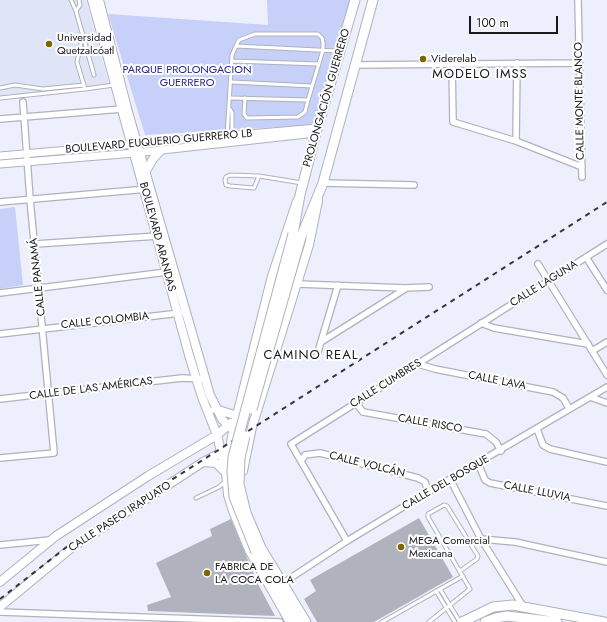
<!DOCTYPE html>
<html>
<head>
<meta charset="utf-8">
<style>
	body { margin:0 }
	#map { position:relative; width:607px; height:622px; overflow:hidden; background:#edf0fc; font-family:Jost,sans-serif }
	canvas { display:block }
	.scale { position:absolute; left:469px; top:16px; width:89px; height:18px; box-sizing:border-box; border:2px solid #18191d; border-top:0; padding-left:5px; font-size:12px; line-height:14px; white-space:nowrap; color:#18191d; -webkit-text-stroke:3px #fefefe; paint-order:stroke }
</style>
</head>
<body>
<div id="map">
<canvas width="607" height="622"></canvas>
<div class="scale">100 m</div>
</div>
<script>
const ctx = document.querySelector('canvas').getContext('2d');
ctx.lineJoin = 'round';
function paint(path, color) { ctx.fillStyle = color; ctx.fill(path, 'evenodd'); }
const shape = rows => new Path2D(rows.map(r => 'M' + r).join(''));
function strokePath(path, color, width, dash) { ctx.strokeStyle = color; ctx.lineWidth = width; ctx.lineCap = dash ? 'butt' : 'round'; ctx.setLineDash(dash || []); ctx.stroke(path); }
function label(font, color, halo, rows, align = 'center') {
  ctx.font = font + ' Jost,sans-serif'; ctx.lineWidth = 4; ctx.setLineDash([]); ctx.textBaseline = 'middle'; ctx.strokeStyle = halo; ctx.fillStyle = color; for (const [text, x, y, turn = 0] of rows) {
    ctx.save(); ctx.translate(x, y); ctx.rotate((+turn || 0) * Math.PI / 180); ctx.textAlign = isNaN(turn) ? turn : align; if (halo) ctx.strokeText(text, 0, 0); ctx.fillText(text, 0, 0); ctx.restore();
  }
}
paint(shape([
	[0,0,86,0,110,88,0,97]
]), '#e0e4f7');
paint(shape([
	[267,0,352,0,314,125,145,135,108,14,268,25],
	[15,207,23,285,0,289,0,209]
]), '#c7d0f8');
paint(shape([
	[419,518,453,577,374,622,317,622,304,599,316,591,310,580],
	[231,519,258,584,275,616,148,611,147,605,171,597,156,563,212,536,210,529]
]), '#b0b3be');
const service = shape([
	[71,0,76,11,94,75],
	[76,11,80,5,79,0],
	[83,34,77,62,85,89,114,85],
	[232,61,319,64],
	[232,82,312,86],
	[0,88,15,85,43,89,84,85],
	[0,98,85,89],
	[231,98,308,100,323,50,323,42,322,38,318,34,255,34,239,40,236,46],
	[245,98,244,114,247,118,298,117,305,112,308,100],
	[230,109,232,113,232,136],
	[227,136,232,55,236,46,338,51],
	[259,176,254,188,230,186,226,185,225,180,226,177,230,175,259,176,302,183],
	[196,498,219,487,225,482],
	[440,589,460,622],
	[436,591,455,622],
	[382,622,463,576],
	[429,622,470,589,428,517,428,514,444,505,447,506,478,556,477,559,460,571]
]);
const minor = shape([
	[578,0,582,177],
	[452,64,453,122,516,141,582,167],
	[355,65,579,63],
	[0,119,122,109],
	[516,141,517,63],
	[323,183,414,185],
	[0,202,147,189],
	[35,244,158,236],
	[586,257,607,290],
	[538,264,607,375],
	[298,284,405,288,429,287],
	[0,293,167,272],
	[481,323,494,328,588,344],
	[0,334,180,313],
	[321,342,405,289],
	[592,351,607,342],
	[317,355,338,285],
	[418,364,435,369,553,392,563,398,569,408],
	[590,397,607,403],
	[0,399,182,378,206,379],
	[356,403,363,412,486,434,496,442,501,451],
	[537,429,543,445,550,449,607,462],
	[0,458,54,453,30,199,23,102],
	[301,461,305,455,320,453,418,478,425,482,428,492],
	[478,463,485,480,490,483,607,506],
	[450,479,481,539,523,606],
	[481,539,515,542,607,562],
	[347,541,291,444,607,244],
	[0,545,50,540],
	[286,581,347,541,428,492,607,387],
	[0,612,280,622]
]);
const tertiary = shape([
	[0,156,317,128],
	[0,164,135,153,316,133]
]);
const secondary = shape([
	[92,0,189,355,202,397,217,435,226,473],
	[99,0,128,112,210,395,222,419,228,426,245,437],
	[146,171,153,159,161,150],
	[215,409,241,417],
	[203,462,216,463,225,472],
	[243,471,252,427,309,245,318,201],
	[0,582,56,536,148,476,217,435,231,423],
	[0,607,70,549,203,462,226,450],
	[290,622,249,550,233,511,228,495,226,473,233,431,272,276,297,201]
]);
const primary = shape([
	[293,234,300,195,316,133,355,0],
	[301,237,323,183,373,0],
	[261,548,306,622],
	[256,552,296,622],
	[462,622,493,607,513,605,604,622],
	[485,622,496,618,507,616,557,622]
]);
strokePath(service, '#afb2bd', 5);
strokePath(minor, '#afb2bd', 8);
strokePath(tertiary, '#afb2bd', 9);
strokePath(secondary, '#afb2bd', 10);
strokePath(primary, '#afb2bd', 11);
strokePath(service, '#fff', 3);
strokePath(minor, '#fff', 5.5);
strokePath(tertiary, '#fff', 7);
strokePath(secondary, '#fff', 8);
strokePath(primary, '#fff', 9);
strokePath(shape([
	[0,599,68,546,607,202]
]), '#35363b', 2, [5, 5]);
const primaryBridge = shape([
	[252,409,301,237],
	[245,436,240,458,239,484,246,513,261,548],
	[256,552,234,497,232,472,233,457,293,234]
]);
strokePath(primaryBridge, '#afb2bd', 11, []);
strokePath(primaryBridge, '#fff', 9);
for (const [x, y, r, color] of [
	[49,44,4,"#7d6800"],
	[423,59,4,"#7d6800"],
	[401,547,4,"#7d6800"],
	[207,573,4,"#7d6800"]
]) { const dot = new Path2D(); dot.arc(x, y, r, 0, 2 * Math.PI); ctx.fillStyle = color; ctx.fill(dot); strokePath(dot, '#fefefe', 1.5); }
label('11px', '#18191d', '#fefefe', [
	["Universidad",57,38],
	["Quetzalcóatl",57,51],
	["Viderelab",431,59],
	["MEGA Comercial",409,541],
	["Mexicana",409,554],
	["FABRICA DE",215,567],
	["LA COCA COLA",215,580]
], 'left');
label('11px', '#282888', '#fefefe', [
	["PARQUE PROLONGACION",187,70],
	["GUERRERO",187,83]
]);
label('11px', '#18191d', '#fefefe', [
	["PROLONGACIÓN GUERRERO",327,98,-74],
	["CALLE MONTE BLANCO",580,101,-91],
	["BOULEVARD EUQUERIO GUERRERO LB",159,142,-5],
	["BOULEVARD ARANDAS",157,237,75],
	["CALLE PANAMÁ",38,277,-96],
	["CALLE LAGUNA",544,284,-32],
	["CALLE COLOMBIA",105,321,-6],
	["CALLE LAVA",497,381,11],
	["CALLE CUMBRES",386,384,-32],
	["CALLE DE LAS AMÉRICAS",91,389,-7],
	["CALLE RISCO",430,424,10],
	["CALLE VOLCÁN",367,465,14],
	["CALLE DEL BOSQUE",446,483,-30],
	["CALLE LLUVIA",537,492,11],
	["CALLE PASEO IRAPUATO",120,517,-33]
]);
ctx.letterSpacing = '1px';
label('13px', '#18191d', '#fefefe', [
	["MODELO IMSS",480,75],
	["CAMINO REAL",311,356]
]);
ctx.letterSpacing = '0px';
</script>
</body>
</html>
